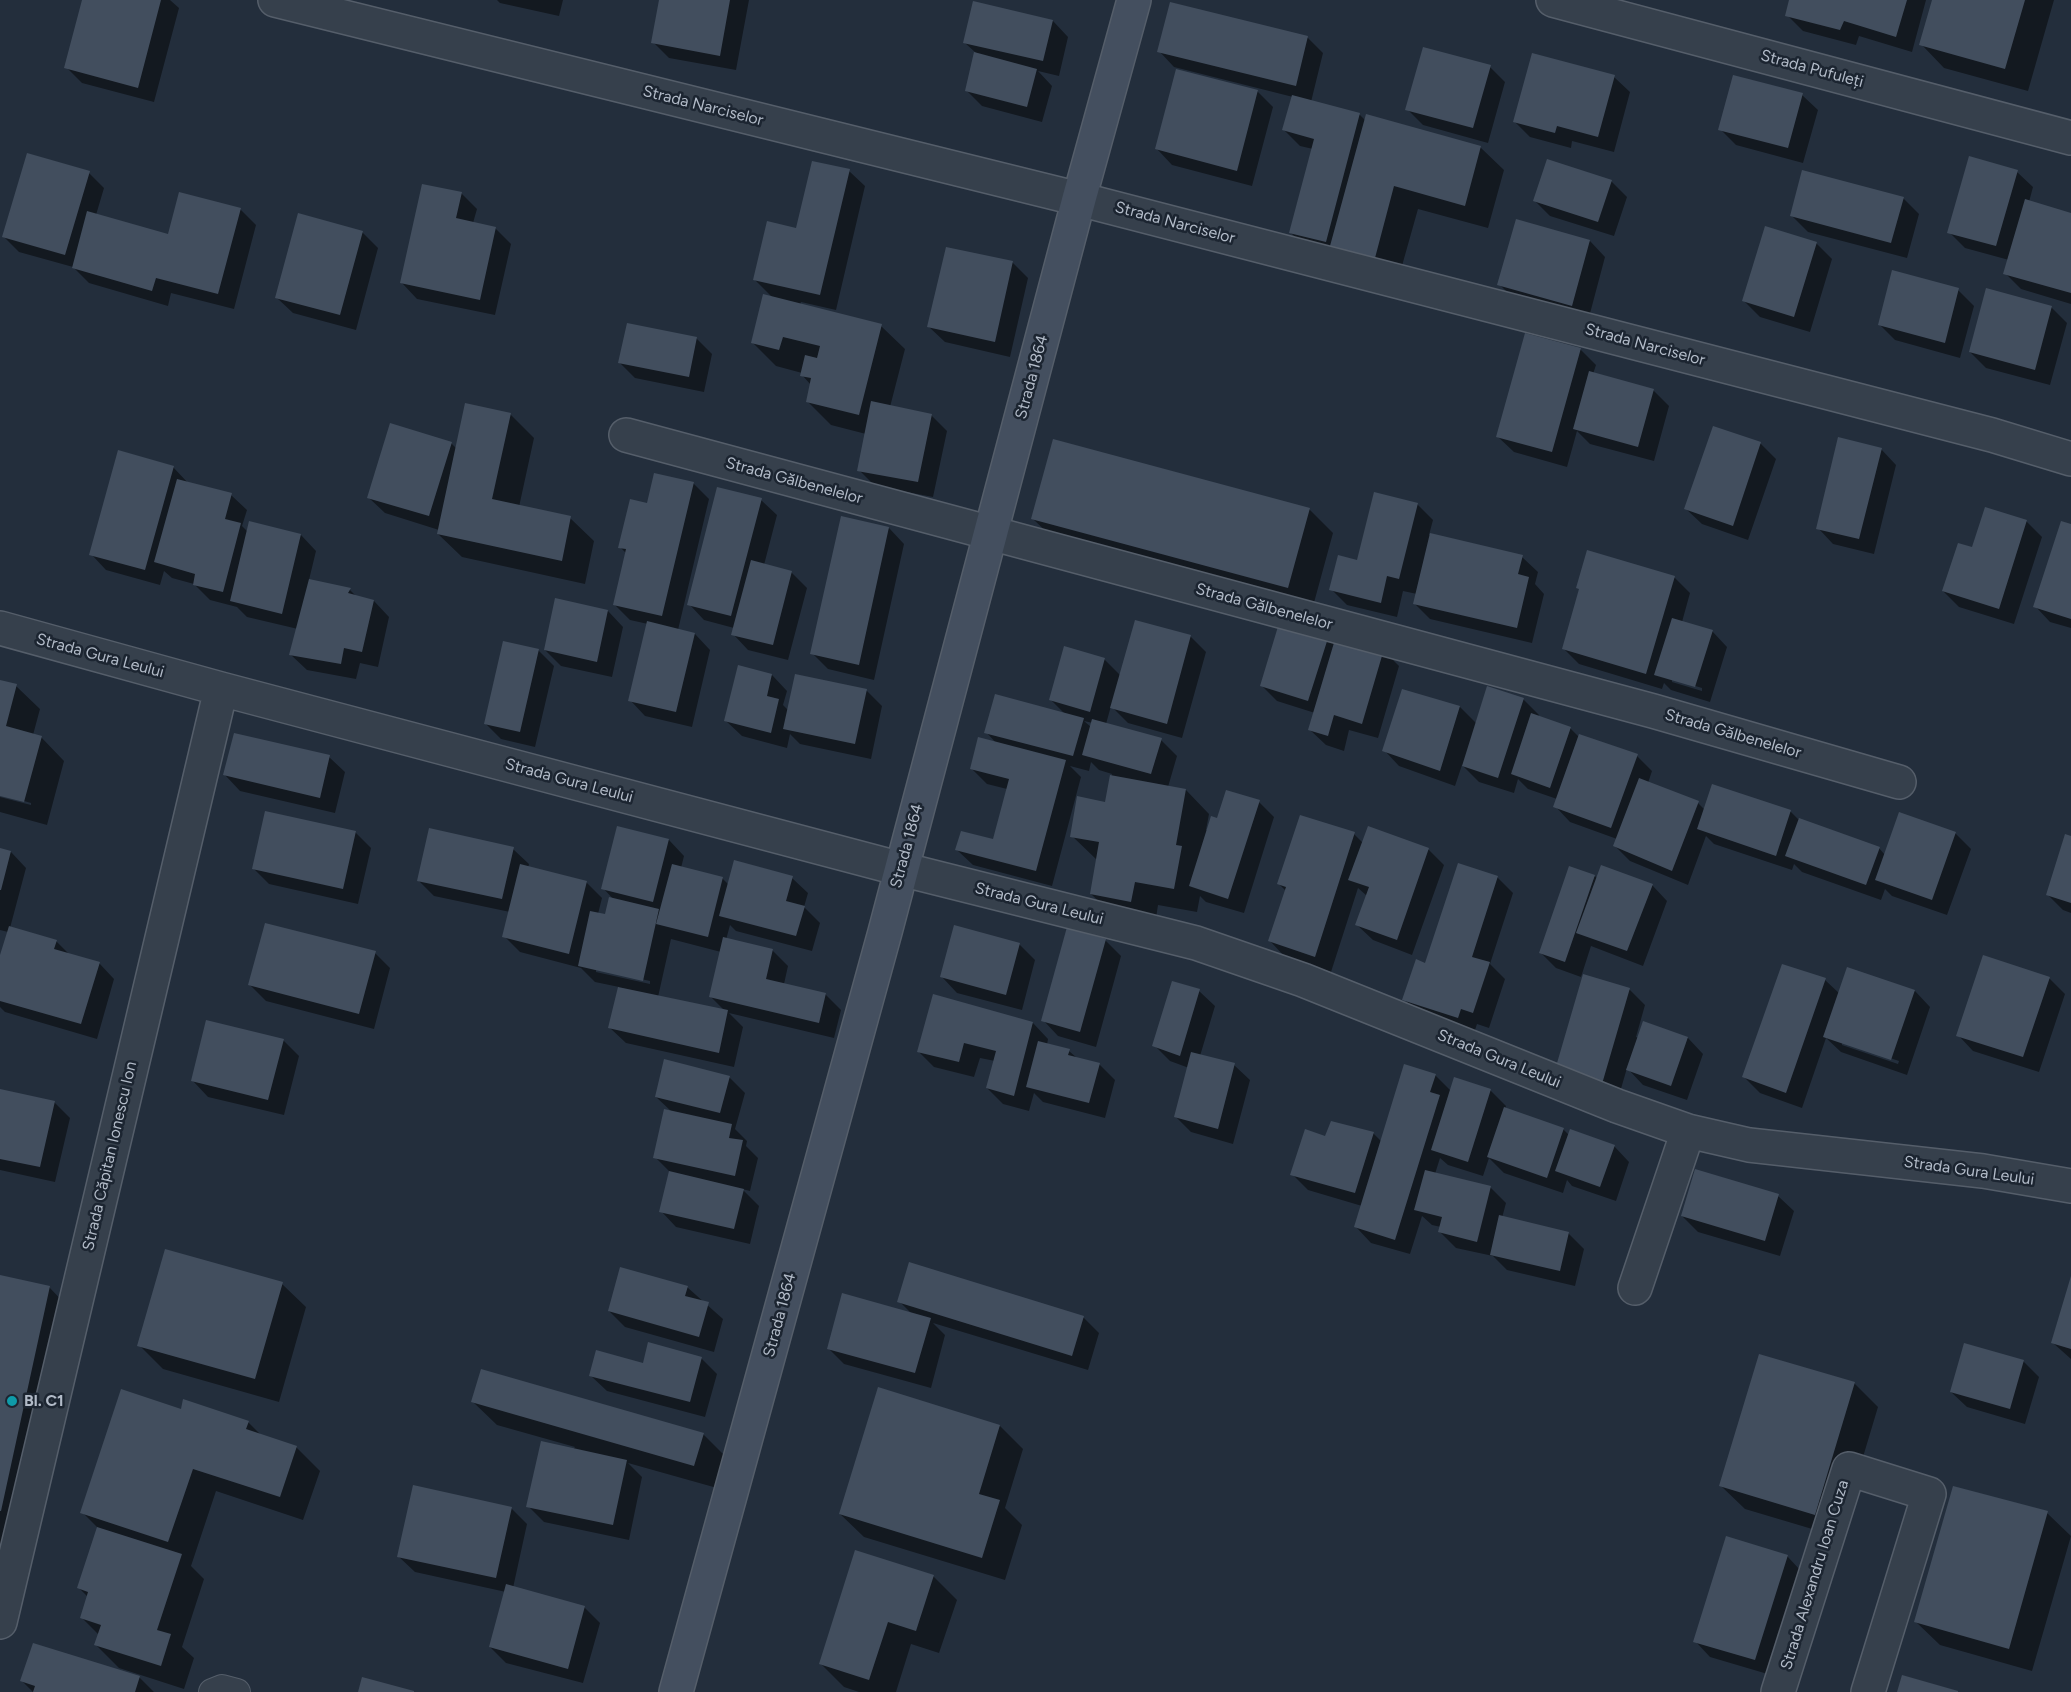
<!DOCTYPE html>
<html>
<head>
<meta charset="utf-8">
<style>
	body { margin:0 }
	canvas { display:block; background:#232e3c }
</style>
</head>
<body>
<canvas width="2071" height="1692"></canvas>
<script>
const ctx = document.querySelector('canvas').getContext('2d');
ctx.lineJoin = 'round';
function paint(path, color) { ctx.fillStyle = color; ctx.fill(path, 'evenodd'); }
const shape = rows => new Path2D(rows.map(r => 'M' + r).join(''));
function strokePath(path, color, width, dash) { ctx.strokeStyle = color; ctx.lineWidth = width; ctx.lineCap = dash ? 'butt' : 'round'; ctx.setLineDash(dash || []); ctx.stroke(path); }
function label(font, color, halo, rows, align = 'center') {
  ctx.font = font + ' Figtree,sans-serif'; ctx.lineWidth = 5; ctx.setLineDash([]); ctx.textBaseline = 'middle'; ctx.strokeStyle = halo; ctx.fillStyle = color; for (const [text, x, y, turn = 0] of rows) {
    ctx.save(); ctx.translate(x, y); ctx.rotate((+turn || 0) * Math.PI / 180); ctx.textAlign = isNaN(turn) ? turn : align; if (halo) ctx.strokeText(text, 0, 0); ctx.fillText(text, 0, 0); ctx.restore();
  }
}
paint(shape([
	[84,0,170,0,179,8,154,102,82,83,66,67],
	[497,0,563,0,559,16,500,3],
	[661,0,749,0,736,70,669,58,653,42],
	[1790,0,1926,0,1912,52,1859,36,1856,45,1803,31,1787,15],
	[1933,0,2054,0,2028,91,1944,68,1921,44],
	[1053,21,1068,37,1059,76,1038,71,1052,86,1042,122,982,106,966,90,976,53,965,43],
	[1308,38,1323,53,1311,102,1360,115,1366,121,1480,147,1504,170,1488,228,1418,209,1398,280,1306,248,1290,232,1313,149,1300,146,1284,130,1293,97,1174,67,1159,51],
	[1490,67,1505,82,1488,143,1423,125,1407,109],
	[1614,77,1630,92,1614,152,1572,141,1571,148,1530,137,1515,122],
	[1257,91,1273,107,1252,186,1172,165,1157,149],
	[1802,95,1818,110,1803,163,1736,145,1720,129],
	[849,171,865,186,836,310,801,302,800,305,881,326,905,349,890,407,931,415,947,431,933,497,875,486,859,470,866,434,831,425,807,401,811,385,802,375,802,373,776,366,752,342,773,298,755,280],
	[2017,172,2033,187,2029,202,2071,215,2071,304,2021,289,2005,273,2009,260,1965,248,1949,232],
	[89,173,104,188,96,215,169,236,240,209,256,225,234,309,171,293,168,306,89,283,73,267,19,252,3,236],
	[1611,181,1627,197,1614,236,1550,216,1535,201],
	[461,193,477,209,473,223,495,228,511,244,495,315,417,299,402,283],
	[1903,198,1919,214,1907,258,1808,232,1792,216],
	[362,232,378,248,356,330,293,313,277,298],
	[1590,241,1605,257,1588,321,1515,300,1499,284],
	[1816,243,1832,259,1810,332,1760,317,1744,301],
	[1012,262,1028,278,1010,357,945,342,929,327],
	[1958,290,1974,306,1960,358,1895,340,1879,324],
	[2051,307,2067,323,2050,385,1986,368,1970,352],
	[696,338,712,354,704,392,635,378,620,363],
	[1580,349,1596,365,1593,374,1653,390,1669,406,1654,461,1590,444,1577,431,1567,467,1514,452,1498,437],
	[510,414,534,438,519,507,570,518,594,541,585,584,462,557,438,534,439,530,385,513,369,498,451,443,457,449],
	[1714,428,1761,444,1776,459,1748,540,1702,524,1686,509],
	[1881,449,1896,465,1874,554,1833,544,1818,528],
	[173,467,189,484,231,495,247,510,242,526,248,532,301,535,316,551,309,580,350,590,357,597,374,601,389,617,378,667,360,663,356,679,307,670,291,655,298,629,247,617,237,607,210,600,194,584,172,578,164,571,160,585,106,570,91,554],
	[693,483,709,499,678,630,695,634,710,650,692,727,645,716,630,700,648,624,630,620,615,605,627,554,620,547,648,505],
	[761,500,777,515,764,565,791,572,807,588,788,660,748,650,733,634,734,628,704,620,689,604],
	[1417,504,1433,520,1429,535,1522,557,1538,572,1535,584,1544,594,1532,643,1430,619,1414,603,1417,594,1403,591,1397,617,1347,605,1331,589],
	[1309,509,1333,533,1312,610,1057,542,1033,519],
	[2026,521,2042,537,2014,624,1959,607,1943,591,1973,549],
	[2071,526,2071,628,2050,622,2035,606],
	[889,528,904,544,874,680,828,669,812,653],
	[1588,551,1675,578,1690,593,1682,622,1712,631,1727,647,1710,702,1671,690,1664,683,1662,689,1579,664,1563,648,1580,590],
	[1672,679,1702,688,1702,691,1672,682],
	[608,611,623,627,612,677,561,666,545,650],
	[1190,636,1206,652,1182,738,1128,723,1111,706,1106,724,1161,740,1177,756,1168,787,1186,790,1209,814,1206,830,1208,831,1218,820,1259,802,1274,817,1244,913,1206,902,1200,896,1197,912,1158,905,1155,925,1115,917,1091,894,1097,860,1072,836,1106,804,1112,774,1099,770,1091,762,1089,771,1070,766,1081,777,1052,886,973,865,957,850,994,840,1007,789,987,784,972,769,997,744,986,732,1065,714,1051,700,1104,659,1121,676],
	[1084,721,1093,723,1091,727],
	[1328,637,1335,644,1383,650,1399,666,1378,738,1349,730,1344,751,1326,745,1310,730,1315,713,1277,701,1261,685],
	[538,650,554,666,535,747,501,739,486,724],
	[772,675,787,691,783,705,789,711,867,691,882,706,871,759,800,744,790,734,787,748,742,736,726,721],
	[0,681,16,686,40,709,33,735,41,737,64,761,47,825,0,812,0,797,31,805,31,803,0,794],
	[1403,691,1460,707,1477,724,1523,699,1539,715,1538,717,1570,728,1579,737,1637,756,1652,771,1648,783,1698,803,1705,810,1713,786,1791,812,1798,819,1879,848,1885,855,1955,833,1971,849,1947,915,1892,896,1885,889,1881,900,1802,872,1794,864,1792,870,1714,844,1706,836,1688,885,1630,861,1615,846,1617,839,1570,822,1555,806,1557,799,1528,789,1518,779,1514,793,1479,782,1462,765,1455,786,1399,766,1384,750],
	[329,757,345,772,335,813,240,791,225,775],
	[618,828,669,840,684,856,681,868,722,878,729,885,792,878,808,893,804,907,820,923,812,951,736,931,730,925,726,940,772,950,788,966,784,984,825,994,841,1010,834,1038,729,1013,743,1027,734,1067,626,1043,610,1028,619,987,595,982,581,968,520,952,504,936,510,912,434,896,419,881,513,849,529,864,528,868,586,882,602,898,598,914,606,916,614,900,603,888],
	[671,939,721,952,711,997,725,1011,658,997],
	[596,969,650,981,650,984,596,972],
	[1369,828,1429,850,1444,865,1412,955,1373,940,1357,925,1367,896,1358,888,1331,972,1285,957,1270,941,1286,891,1279,884,1354,834,1363,843],
	[355,832,371,848,358,904,269,884,253,868],
	[2071,837,2071,913,2063,910,2048,895],
	[0,849,11,852,26,868,10,928,56,941,70,955,99,963,114,979,97,1039,5,1012,0,1007,0,961,8,932,0,930],
	[1595,876,1598,879,1652,885,1667,901,1643,966,1591,946,1581,977,1556,968,1541,953],
	[1497,877,1513,893,1490,964,1505,979,1489,1028,1477,1024,1474,1033,1420,1015,1404,999,1426,965],
	[1105,940,1121,956,1096,1047,1058,1036,1043,1020],
	[1019,944,1035,960,1022,1010,957,993,942,977],
	[375,953,390,968,374,1029,266,1001,250,985],
	[1984,957,2050,979,2065,994,2039,1072,1973,1051,1958,1035],
	[1584,976,1630,990,1645,1005,1636,1037,1639,1038,1644,1023,1688,1038,1703,1054,1687,1100,1643,1085,1627,1068,1618,1099,1572,1085],
	[1825,980,1840,994,1915,991,1930,1007,1907,1075,1841,1052,1826,1038,1802,1108,1760,1093,1744,1077],
	[1842,1042,1899,1061,1898,1064,1842,1045],
	[1199,991,1215,1006,1200,1056,1234,1065,1250,1080,1233,1144,1191,1132,1176,1117,1189,1068,1170,1061,1154,1045],
	[1033,1023,1048,1039,1047,1045,1069,1051,1077,1058,1099,1064,1115,1080,1105,1118,1043,1102,1034,1093,1029,1111,1003,1104,987,1088,995,1061,980,1058,974,1077,934,1067,919,1052],
	[283,1040,299,1056,284,1115,208,1097,193,1081],
	[1435,1075,1451,1091,1490,1090,1506,1106,1505,1109,1563,1129,1569,1135,1614,1146,1629,1162,1616,1201,1572,1186,1567,1180,1563,1193,1504,1173,1489,1158,1483,1176,1448,1165,1440,1158,1435,1174,1490,1187,1506,1203,1502,1218,1568,1233,1584,1249,1575,1286,1507,1270,1493,1256,1456,1248,1440,1232,1441,1227,1432,1225,1422,1216,1410,1254,1371,1243,1356,1227,1362,1206,1308,1190,1292,1174,1326,1138,1373,1133,1382,1142],
	[729,1077,745,1093,735,1129,747,1141,746,1146,758,1158,750,1191,742,1189,759,1206,750,1244,676,1227,661,1211,670,1172,655,1157,672,1112,656,1097],
	[0,1090,54,1102,70,1118,55,1182,0,1170],
	[1778,1196,1794,1211,1780,1256,1698,1232,1682,1216],
	[910,1264,1084,1318,1099,1333,1088,1370,933,1323,945,1335,931,1388,844,1364,828,1348,912,1314,899,1301],
	[0,1277,49,1287,72,1311,0,1618],
	[2071,1279,2071,1359,2053,1343],
	[282,1284,306,1307,279,1402,163,1369,139,1345],
	[687,1287,723,1319,714,1352,625,1327,609,1311],
	[701,1358,717,1374,705,1417,607,1391,591,1376],
	[2023,1361,2039,1377,2025,1424,1967,1407,1951,1392],
	[1854,1383,1878,1407,1839,1537,1745,1509,1721,1486],
	[473,1402,703,1434,726,1457,717,1488,628,1463,642,1477,629,1540,544,1522,528,1506,575,1447,497,1425],
	[182,1410,248,1422,262,1436,296,1447,320,1471,303,1520,216,1491,191,1566,204,1579,182,1647,194,1658,184,1689,119,1668,96,1645,99,1635,81,1617,88,1597,79,1588,98,1528,82,1512],
	[1000,1426,1023,1449,1005,1508,1022,1525,1005,1580,864,1537,840,1514],
	[511,1508,527,1524,513,1588,584,1607,600,1623,583,1683,506,1663,490,1647,506,1592,415,1572,399,1557],
	[2047,1513,2071,1536,2032,1671,1940,1645,1916,1622],
	[1787,1556,1802,1572,1771,1675,1710,1657,1695,1641],
	[933,1576,957,1600,939,1653,911,1644,896,1692,859,1692,844,1687,821,1664],
	[139,1677,154,1692,33,1692,22,1681]
]), '#0007');
paint(shape([
	[82,0,161,0,138,88,64,68],
	[659,0,730,0,720,56,651,43],
	[1789,0,1907,0,1896,37,1844,21,1840,30,1785,16],
	[1932,0,2025,0,2005,69,1919,45],
	[973,1,1053,20,1043,61,963,43],
	[1170,2,1308,36,1296,86,1157,52],
	[1423,47,1491,65,1473,128,1405,110],
	[974,52,1037,69,1027,107,965,91],
	[1532,53,1615,75,1598,137,1557,126,1555,133,1513,122],
	[1176,69,1258,90,1237,171,1155,149],
	[1733,75,1803,93,1788,148,1718,130],
	[1292,95,1360,113,1326,242,1289,233,1314,139,1282,130],
	[1366,114,1481,146,1465,206,1394,186,1375,258,1330,246],
	[27,153,90,171,65,255,2,237],
	[1969,156,2018,170,1996,246,1947,233],
	[1547,159,1612,180,1598,222,1533,201],
	[812,161,850,169,820,295,753,280,767,221,796,228],
	[1802,170,1904,197,1891,243,1790,216],
	[422,184,462,192,456,218,496,227,480,300,400,283],
	[179,192,241,208,218,294,156,278,152,291,72,268,87,211,168,234],
	[2025,199,2071,213,2071,293,2003,274],
	[298,213,363,231,340,315,275,298],
	[1516,219,1590,240,1572,306,1497,285],
	[1765,226,1817,242,1794,317,1742,301],
	[946,247,1013,261,995,342,927,327],
	[1892,270,1959,288,1945,343,1878,325],
	[1986,288,2052,306,2035,370,1969,352],
	[763,294,882,324,859,415,806,402,811,378,800,376,805,355,817,358,820,346,783,337,779,350,751,343],
	[627,323,697,337,689,377,618,363],
	[1525,333,1581,348,1552,452,1496,437],
	[1589,371,1654,389,1638,447,1573,429],
	[871,401,932,414,918,482,857,471],
	[465,403,511,413,492,499,571,516,562,561,437,534],
	[390,423,452,442,429,516,367,498],
	[1713,426,1761,442,1733,526,1684,509],
	[1838,437,1882,448,1859,539,1816,529],
	[1053,439,1310,508,1288,588,1031,519],
	[118,450,174,466,145,570,89,555],
	[654,473,694,482,662,616,613,605,626,549,618,548,630,499,647,503],
	[177,479,232,493,225,519,241,523,223,592,193,585,195,574,154,562],
	[717,487,762,498,731,616,687,605],
	[1374,492,1418,503,1399,579,1387,576,1381,603,1329,590,1338,555,1357,560],
	[1985,507,2027,520,1999,609,1942,591,1958,543,1972,547],
	[841,516,889,527,859,665,810,654],
	[249,521,301,534,282,614,230,601],
	[2061,521,2071,524,2071,619,2033,607],
	[1430,533,1523,555,1518,574,1529,577,1517,628,1413,604],
	[1587,550,1675,576,1646,674,1562,649,1579,589,1576,588],
	[751,560,792,571,773,645,731,635],
	[309,579,351,588,348,593,374,600,362,652,344,648,341,664,289,655],
	[555,598,608,610,597,662,544,650],
	[1672,618,1713,630,1695,687,1654,675],
	[1135,620,1191,635,1167,724,1110,708],
	[1280,620,1329,635,1308,701,1260,686],
	[647,621,695,633,676,712,628,701],
	[1336,636,1384,649,1362,724,1334,715,1328,736,1308,730],
	[503,641,539,649,520,732,484,724],
	[1064,646,1105,658,1090,712,1049,700],
	[738,665,772,674,767,696,779,699,771,733,724,721],
	[795,674,867,689,855,744,783,729],
	[0,680,17,684,6,726,42,736,24,802,0,796],
	[1487,686,1524,698,1498,778,1462,766],
	[1402,689,1460,706,1440,771,1382,751],
	[995,694,1084,718,1073,756,984,733],
	[1531,713,1571,727,1550,788,1511,774],
	[1092,719,1162,738,1151,774,1082,755],
	[234,733,330,755,320,798,223,775],
	[1579,734,1638,754,1611,828,1553,807],
	[978,737,1066,760,1036,871,955,850,961,831,993,839,1009,779,970,769],
	[1110,775,1186,789,1176,845,1182,846,1174,889,1135,882,1131,902,1090,894,1099,842,1070,837,1077,796,1105,802],
	[1639,778,1699,801,1672,871,1613,846],
	[1712,784,1791,810,1776,856,1697,829],
	[1226,790,1260,800,1228,899,1189,886,1211,816,1217,818],
	[265,811,356,831,343,889,252,869],
	[1899,812,1956,832,1932,900,1875,880],
	[1300,815,1355,832,1315,957,1268,941,1286,887,1277,884],
	[1799,818,1880,847,1866,885,1785,856],
	[617,826,669,839,653,902,601,889],
	[1368,826,1429,848,1397,940,1355,925,1369,887,1348,880],
	[429,828,514,847,502,899,417,881],
	[2065,834,2071,836,2071,903,2046,895],
	[0,848,11,851,1,890,0,890],
	[734,860,793,876,786,901,805,906,796,936,719,916],
	[1458,863,1498,876,1472,957,1490,962,1473,1013,1461,1009,1458,1018,1402,1000,1416,959,1425,963],
	[520,864,587,881,569,954,502,937],
	[672,864,723,877,708,937,656,924],
	[1601,865,1653,884,1627,951,1576,933],
	[1569,866,1595,875,1565,962,1539,953],
	[609,897,659,909,643,981,578,966,590,911,605,914],
	[265,923,376,951,359,1014,248,985],
	[954,925,1020,943,1006,995,940,977],
	[9,926,57,940,54,949,100,962,81,1024,0,1001,0,955],
	[1067,927,1106,939,1080,1032,1041,1021],
	[723,937,773,949,766,979,826,993,819,1023,709,997],
	[1983,955,2050,977,2023,1057,1956,1036],
	[1782,964,1826,978,1786,1093,1742,1077],
	[1847,967,1915,990,1891,1060,1823,1037],
	[1583,974,1630,988,1602,1084,1555,1070],
	[1172,981,1200,989,1180,1056,1152,1046],
	[618,987,728,1010,719,1053,608,1028],
	[933,994,1033,1022,1014,1096,986,1088,996,1051,964,1043,959,1062,917,1052],
	[206,1020,284,1039,268,1100,191,1081],
	[1643,1021,1688,1037,1671,1086,1626,1070],
	[1038,1041,1070,1049,1068,1055,1100,1063,1089,1103,1026,1087],
	[1191,1052,1235,1063,1218,1129,1174,1117],
	[664,1059,730,1076,720,1113,655,1097],
	[1404,1064,1436,1074,1430,1092,1440,1095,1395,1240,1354,1227],
	[1454,1077,1491,1089,1468,1162,1431,1150],
	[0,1089,55,1101,40,1167,0,1159],
	[1504,1107,1564,1128,1547,1178,1487,1157],
	[664,1109,732,1124,729,1138,743,1140,735,1176,653,1158],
	[1331,1121,1374,1132,1355,1193,1290,1175,1305,1129,1325,1136],
	[1570,1129,1615,1145,1600,1187,1555,1171],
	[1695,1169,1779,1194,1765,1241,1681,1216],
	[1425,1170,1491,1186,1477,1242,1438,1232,1442,1217,1414,1210],
	[669,1171,744,1189,734,1229,659,1212],
	[1499,1215,1569,1232,1560,1271,1490,1255],
	[165,1249,283,1282,255,1379,137,1346],
	[909,1262,1084,1316,1072,1356,897,1302],
	[620,1267,688,1286,685,1296,709,1302,699,1337,608,1311],
	[0,1275,50,1286,1,1511,0,1511],
	[2071,1276,2071,1349,2051,1343],
	[842,1293,931,1318,915,1373,827,1349],
	[648,1342,702,1357,690,1402,589,1376,596,1350,643,1363],
	[1964,1343,2024,1360,2010,1409,1950,1392],
	[1759,1354,1855,1382,1815,1515,1719,1486],
	[481,1369,704,1433,694,1466,471,1402],
	[878,1387,1000,1425,979,1494,1000,1500,982,1558,839,1514],
	[121,1389,181,1409,183,1399,249,1421,246,1429,297,1446,280,1497,193,1469,168,1542,80,1513],
	[541,1441,627,1460,613,1525,526,1507],
	[413,1485,512,1507,496,1578,397,1557],
	[1953,1486,2048,1511,2009,1649,1914,1622],
	[97,1527,182,1554,157,1630,171,1634,161,1666,94,1645,101,1625,80,1618,88,1592,77,1588],
	[1726,1536,1788,1555,1755,1660,1693,1642],
	[855,1550,934,1575,916,1631,888,1622,869,1680,819,1664],
	[506,1584,585,1606,568,1669,489,1647],
	[33,1643,140,1676,135,1692,33,1692,35,1686,20,1681],
	[1902,1675,1958,1691,1958,1692,1897,1692],
	[362,1677,414,1691,414,1692,358,1692]
]), '#424e5e');
const lane = shape([
	[212,1692,222,1688,237,1692]
]);
const street = shape([
	[275,0,1079,199,1992,435,2071,459],
	[1553,0,2071,138],
	[626,435,1653,711,1899,782],
	[0,628,221,689,901,869,1196,943,1303,980,1617,1106,1688,1131,1749,1145,1983,1171,2071,1186],
	[1635,1288,1688,1131],
	[0,1622,221,689],
	[1778,1692,1849,1469,1929,1494,1868,1692]
]);
const secondary = shape([
	[676,1692,885,932,1079,199,1134,0]
]);
strokePath(lane, '#555e6a', 28);
strokePath(street, '#555e6a', 36);
strokePath(secondary, '#555e6a', 36);
strokePath(lane, '#36404c', 26);
strokePath(street, '#36404c', 33);
strokePath(secondary, '#444f5f', 33);
for (const [x, y, r, color] of [
	[12,1401,6,"#0f9aa8"]
]) { const dot = new Path2D(); dot.arc(x, y, r, 0, 2 * Math.PI); ctx.fillStyle = color; ctx.fill(dot); strokePath(dot, '#1c2531', 2); }
label('16px', '#b2bbc8', '#1c2531', [
	["Strada Pufuleți",1812,69,15],
	["Strada Narciselor",703,106,14],
	["Strada Narciselor",1175,223,15],
	["Strada Narciselor",1645,345,15],
	["Strada 1864",1032,377,-75],
	["Strada Gălbenelelor",794,481,15],
	["Strada Gălbenelelor",1264,607,15],
	["Strada Gura Leului",100,656,15],
	["Strada Gălbenelelor",1733,734,16],
	["Strada Gura Leului",569,781,15],
	["Strada 1864",907,846,-75],
	["Strada Gura Leului",1039,904,14],
	["Strada Gura Leului",1499,1059,22],
	["Strada Căpitan Ionescu Ion",110,1156,-77],
	["Strada Gura Leului",1969,1171,8],
	["Strada 1864",780,1315,-75],
	["Strada Alexandru Ioan Cuza",1815,1575,-73]
]);
label('bold 16px', '#b2bbc8', '#1c2531', [
	["Bl. C1",24,1401]
], 'left');
</script>
</body>
</html>
